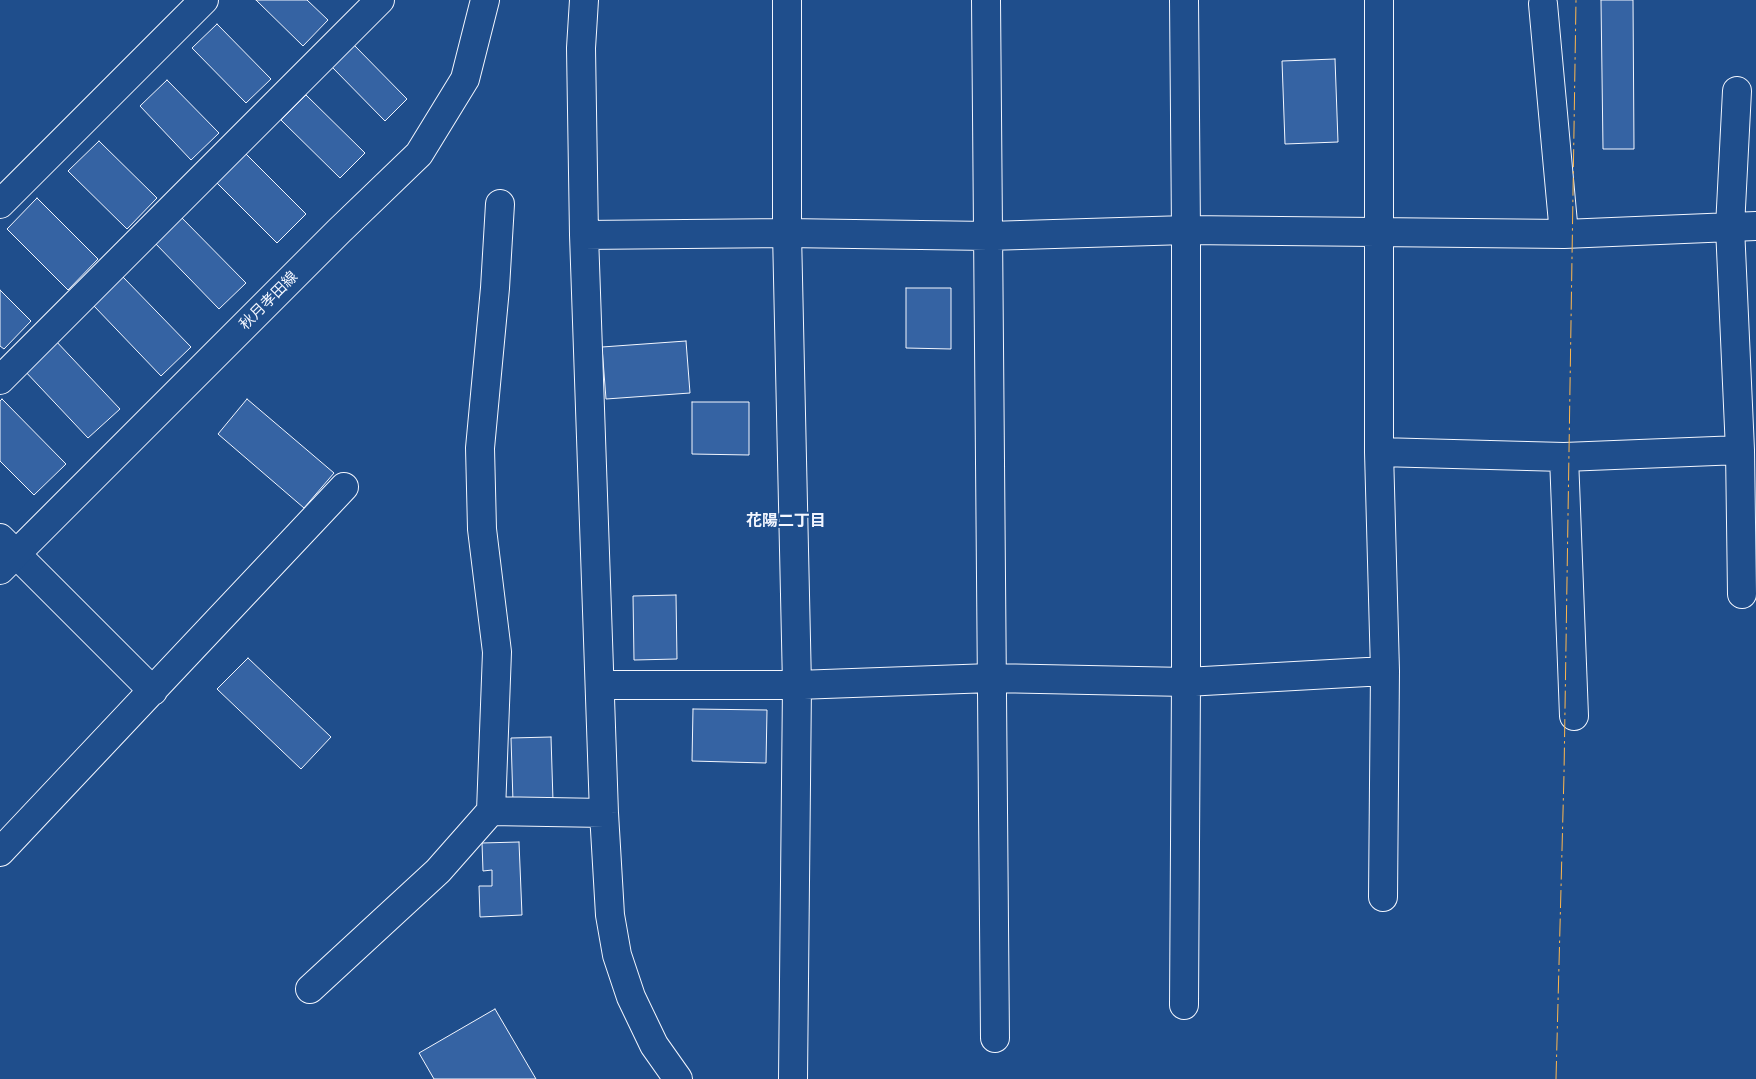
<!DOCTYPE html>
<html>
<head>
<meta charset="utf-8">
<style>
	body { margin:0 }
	canvas { display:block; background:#1f4e8c }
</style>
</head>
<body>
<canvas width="1756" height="1079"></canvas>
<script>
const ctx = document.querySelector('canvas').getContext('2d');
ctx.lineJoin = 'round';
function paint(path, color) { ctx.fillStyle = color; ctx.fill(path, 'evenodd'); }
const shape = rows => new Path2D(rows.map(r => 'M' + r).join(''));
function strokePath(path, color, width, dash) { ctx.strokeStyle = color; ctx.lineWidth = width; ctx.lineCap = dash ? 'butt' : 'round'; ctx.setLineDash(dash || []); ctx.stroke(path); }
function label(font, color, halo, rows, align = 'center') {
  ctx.font = font + ' "Fira Sans Condensed","Noto Sans JP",sans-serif'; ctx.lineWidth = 4; ctx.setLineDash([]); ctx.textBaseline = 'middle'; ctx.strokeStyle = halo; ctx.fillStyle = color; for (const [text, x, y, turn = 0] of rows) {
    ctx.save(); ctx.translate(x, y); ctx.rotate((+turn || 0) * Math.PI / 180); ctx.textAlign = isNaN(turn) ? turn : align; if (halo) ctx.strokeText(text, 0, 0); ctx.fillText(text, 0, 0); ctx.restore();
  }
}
const building = shape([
	[256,0,307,0,328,20,303,46,256,0],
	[1601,0,1633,0,1634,149,1603,149,1601,0],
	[217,24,271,79,246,103,192,48,217,24],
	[353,44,407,99,385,121,331,66,353,44],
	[1335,59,1338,142,1285,144,1282,61,1335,59],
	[167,80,219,133,191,160,140,106,167,80],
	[306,95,365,153,340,178,281,120,306,95],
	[99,141,157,198,127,229,68,171,99,141],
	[243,151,306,214,277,243,214,180,243,151],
	[37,198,98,259,68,290,7,229,37,198],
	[180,216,246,283,219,309,154,242,180,216],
	[123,277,191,347,161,376,94,306,123,277],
	[906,288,951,288,951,349,906,348,906,288],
	[0,290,31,321,4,349,0,346,0,290],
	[54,339,120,409,88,438,23,369,54,339],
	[686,341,690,393,606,399,602,347,686,341],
	[2,399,66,464,34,495,0,461,0,401,2,399],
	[247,399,334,473,304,508,218,434,247,399],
	[692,402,749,402,749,455,692,454,692,402],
	[676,595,677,659,634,660,633,596,676,595],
	[248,658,331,737,301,769,217,689,248,658],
	[693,709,767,710,766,763,692,761,693,709],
	[551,737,553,801,513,802,511,738,551,737],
	[519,842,522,915,480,917,479,886,492,886,492,870,483,871,482,843,519,842],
	[495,1009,536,1079,434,1079,419,1053,495,1009]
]);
paint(building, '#3563a3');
strokePath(building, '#f2f6ff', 1);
const minor = shape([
	[584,0,581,48,584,235,604,813,610,915,617,955,631,997,654,1045,678,1079],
	[787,0,787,233,797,685,793,1079],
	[986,0,995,1038],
	[1184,0,1186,230,1186,682,1184,1005],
	[1379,0,1379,452,1385,671,1383,897],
	[1543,4,1564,234],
	[1737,91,1730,227,1740,450,1742,594],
	[0,204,204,0],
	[584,235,787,233,988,236,1186,230,1564,234,1756,226],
	[0,380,380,0],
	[1379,452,1564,457,1740,450],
	[1564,457,1574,716],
	[16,554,153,691],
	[600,685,797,685,991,678,1186,682,1385,671],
	[491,811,497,652,482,529,480,448,495,288,500,204],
	[0,852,344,487],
	[310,989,438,871,491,811,604,813]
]);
const tertiary = shape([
	[0,538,16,554],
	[0,570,339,231,419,154,465,79,485,0]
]);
strokePath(minor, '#f2f6ff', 30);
strokePath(tertiary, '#f2f6ff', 30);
strokePath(minor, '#1f4e8c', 28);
strokePath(tertiary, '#1f4e8c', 28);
strokePath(shape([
	[1556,1079,1564,774,1576,0]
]), '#ffb74d', 1, [18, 4, 2.5, 4]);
label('15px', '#f2f6ff', '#1f4e8c', [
	["秋月孝田線",269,301,-45]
]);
label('bold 16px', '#f2f6ff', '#1f4e8c', [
	["花陽二丁目",786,522]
]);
</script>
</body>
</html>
